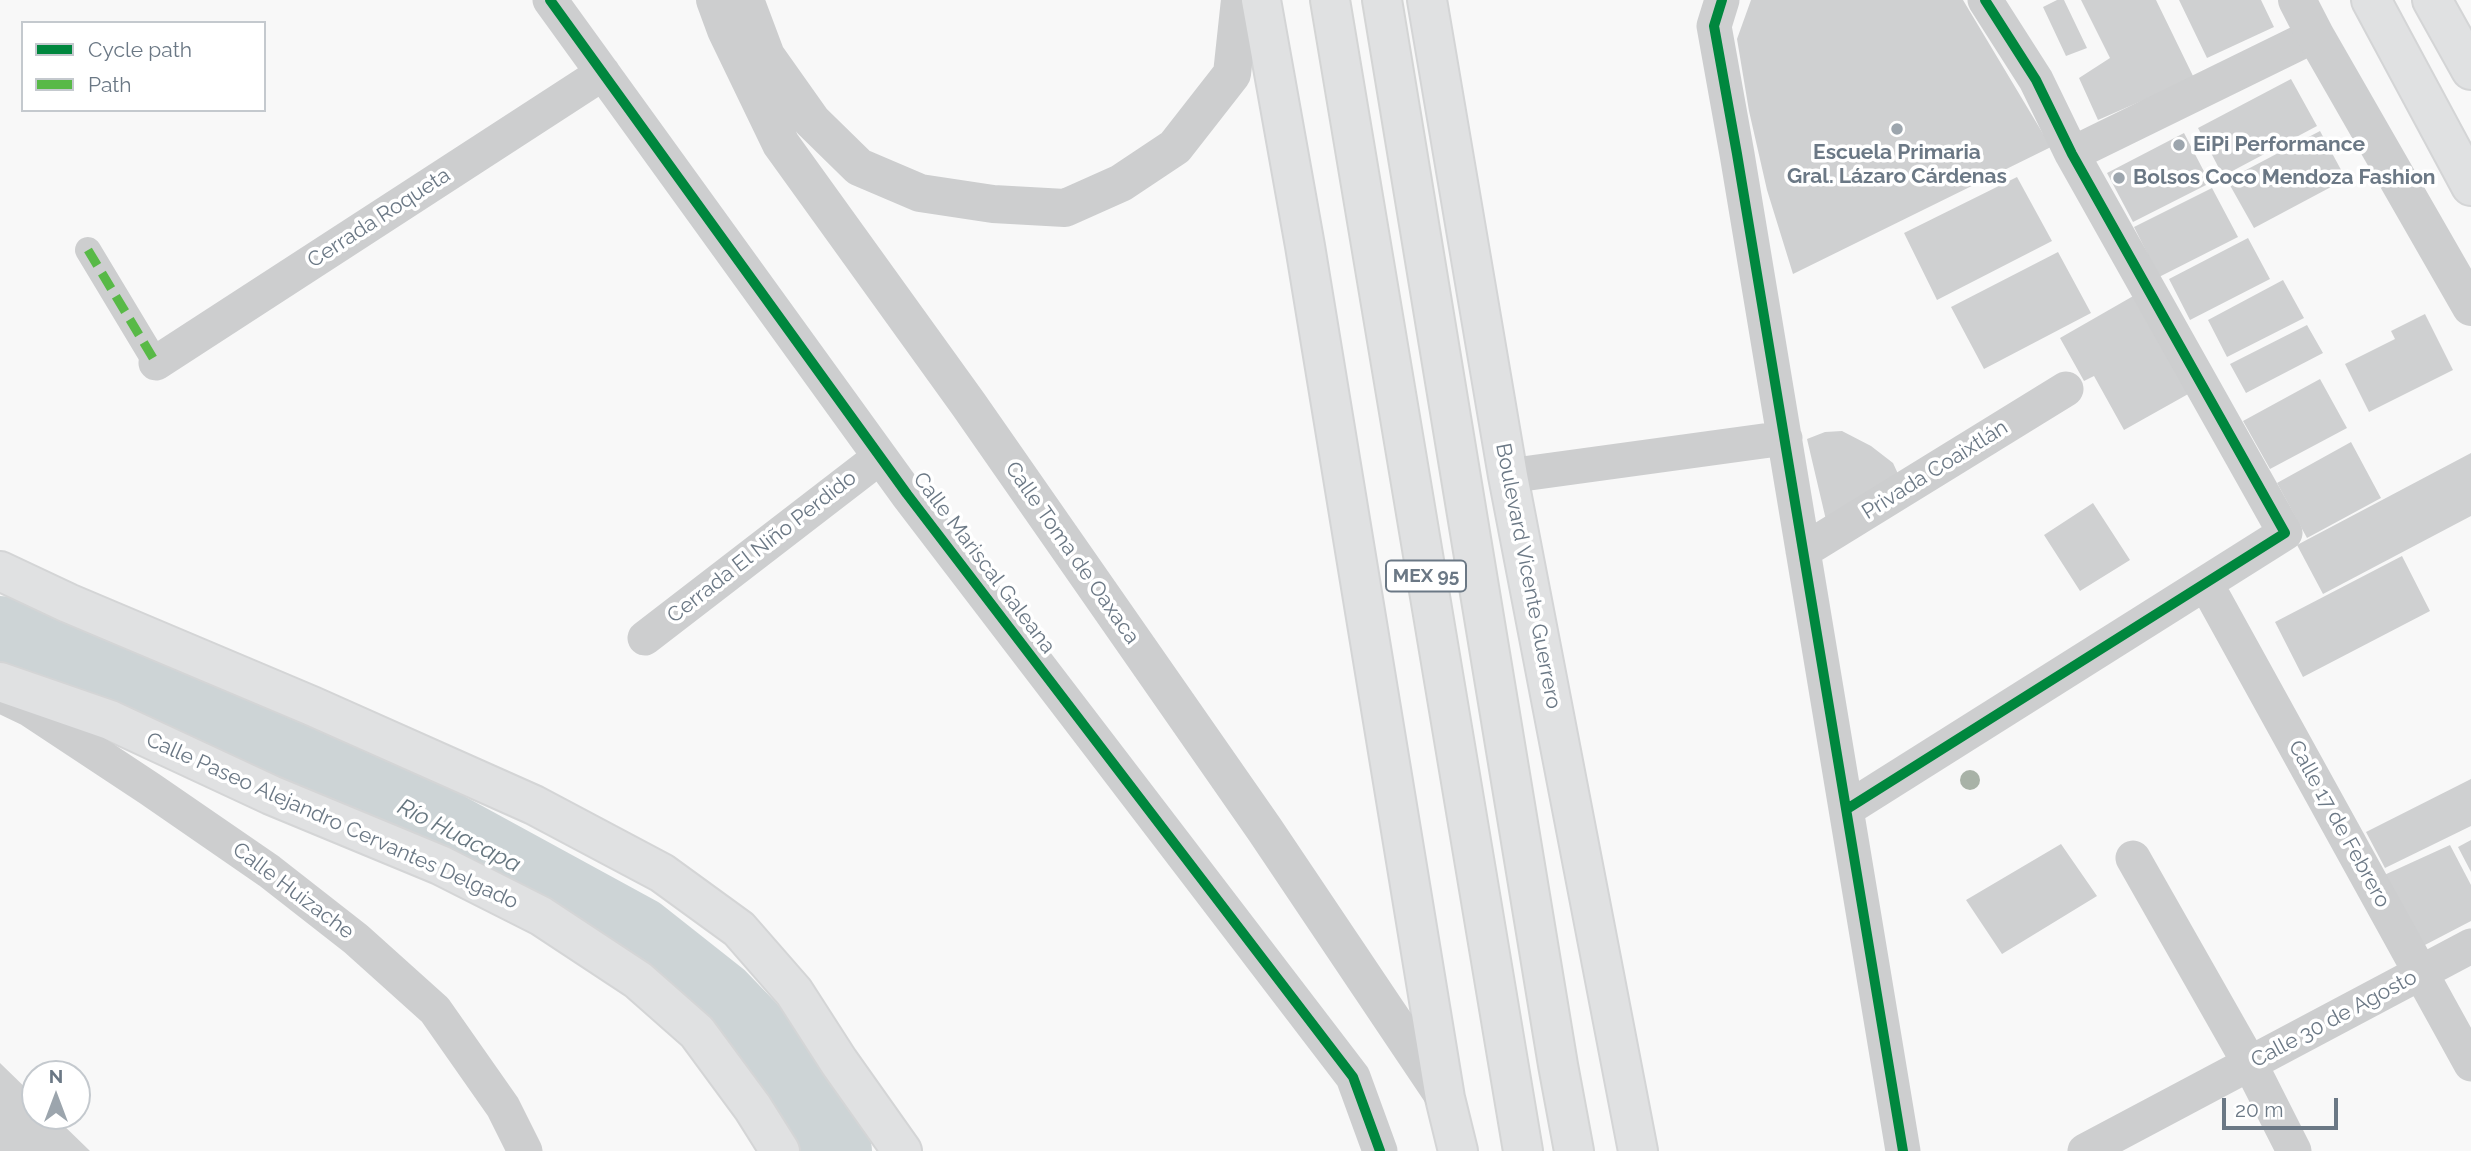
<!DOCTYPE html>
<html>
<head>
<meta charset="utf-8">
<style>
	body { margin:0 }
	#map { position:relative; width:2471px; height:1151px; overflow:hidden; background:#f8f8f8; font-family:Raleway,sans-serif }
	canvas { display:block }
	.legend { position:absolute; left:21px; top:21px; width:245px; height:91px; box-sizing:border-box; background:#fff; border:2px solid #c4c9ce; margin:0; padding:9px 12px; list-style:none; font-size:21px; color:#6b7885 }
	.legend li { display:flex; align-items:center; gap:14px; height:35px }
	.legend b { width:35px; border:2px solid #c4c9ce }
	.north { position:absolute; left:21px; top:1060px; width:70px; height:70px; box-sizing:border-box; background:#fff; border:2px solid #c4c9ce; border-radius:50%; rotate:0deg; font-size:19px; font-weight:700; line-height:28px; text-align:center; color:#6b7885 }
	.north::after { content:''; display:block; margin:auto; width:24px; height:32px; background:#9ca5ad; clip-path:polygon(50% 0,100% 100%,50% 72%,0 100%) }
	.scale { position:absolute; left:2222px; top:1098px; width:116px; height:32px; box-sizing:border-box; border:4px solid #6b7885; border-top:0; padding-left:9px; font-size:21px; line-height:24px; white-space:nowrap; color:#6b7885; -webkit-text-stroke:5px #fff; paint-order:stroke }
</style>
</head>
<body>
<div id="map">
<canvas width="2471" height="1151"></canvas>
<ul class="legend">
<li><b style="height:9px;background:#00873e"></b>Cycle path</li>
<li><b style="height:9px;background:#58b947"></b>Path</li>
</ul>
<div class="north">N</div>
<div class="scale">20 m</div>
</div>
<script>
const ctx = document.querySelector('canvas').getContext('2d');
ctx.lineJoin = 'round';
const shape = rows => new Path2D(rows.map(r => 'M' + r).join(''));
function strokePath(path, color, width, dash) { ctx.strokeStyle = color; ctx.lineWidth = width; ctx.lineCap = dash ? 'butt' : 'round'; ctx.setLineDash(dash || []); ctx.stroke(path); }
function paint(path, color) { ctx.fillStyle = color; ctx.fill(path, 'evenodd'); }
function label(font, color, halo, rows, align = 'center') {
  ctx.font = font + ' Raleway,sans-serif'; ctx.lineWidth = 7; ctx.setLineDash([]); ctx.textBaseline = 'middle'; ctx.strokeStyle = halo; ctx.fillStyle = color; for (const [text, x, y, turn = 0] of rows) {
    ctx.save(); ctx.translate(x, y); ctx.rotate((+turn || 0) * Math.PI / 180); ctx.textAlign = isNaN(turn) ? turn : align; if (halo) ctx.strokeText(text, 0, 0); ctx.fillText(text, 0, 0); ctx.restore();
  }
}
strokePath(shape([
	[0,631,63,656,444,825,640,932,721,996,776,1053,837,1151]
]), '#cdd4d6', 70);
paint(shape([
	[1751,0,1963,0,2051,147,1793,274,1767,190,1749,111,1737,39],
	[2057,0,2064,0,2087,48,2066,56,2043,7],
	[2081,0,2156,0,2194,78,2098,120,2079,78,2110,58],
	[2179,0,2261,0,2274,27,2207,58],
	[2291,79,2317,126,2223,176,2198,128],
	[2320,131,2346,179,2254,228,2227,180],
	[2184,133,2210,183,2133,222,2107,173],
	[2017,177,2052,241,1937,300,1904,233],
	[2212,188,2238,237,2159,277,2134,227],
	[2248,238,2270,279,2190,320,2169,279],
	[2058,252,2091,313,1984,369,1951,307],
	[2283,280,2304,318,2227,357,2208,320],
	[2135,295,2190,393,2124,430,2094,376,2084,381,2060,338],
	[2425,314,2453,370,2369,412,2345,364,2395,339,2391,331],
	[2307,325,2323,353,2246,393,2230,364],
	[2320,379,2347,428,2270,469,2243,421],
	[1842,431,1871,446,1893,463,1899,476,1826,520,1807,439,1825,432],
	[2351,442,2381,498,2307,538,2277,483],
	[2471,453,2471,516,2323,594,2297,545],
	[2093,503,2130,560,2080,591,2044,535],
	[2402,556,2430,611,2303,677,2275,622],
	[2471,779,2471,826,2385,868,2366,832],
	[2471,840,2471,872,2458,847],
	[2061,844,2097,896,2002,954,1966,900],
	[2450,845,2471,885,2471,921,2423,946,2382,876],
	[0,1063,35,1097,35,1116,54,1116,90,1151,0,1151]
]), '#cfd0d1');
const secondary = shape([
	[1261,0,1305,246,1445,1098,1458,1151],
	[1427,0,1508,476,1638,1151],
	[2371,0,2471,186],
	[2432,0,2471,70],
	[0,571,68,603,312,706,534,805,662,873,739,929,794,992,839,1062,902,1151],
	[0,682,110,720,271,795,440,865,541,916,638,980,697,1032,753,1108,780,1151]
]);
const trunk = shape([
	[1330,0,1523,1151],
	[1382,0,1558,1065,1574,1151]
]);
strokePath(secondary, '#d4d5d6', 42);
strokePath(trunk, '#d4d5d5', 42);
strokePath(shape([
	[88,250,156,363]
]), '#cdcecf', 26);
strokePath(shape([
	[550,0,907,494,1353,1077,1380,1151],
	[1722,0,1714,26,1737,154,1903,1151],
	[2072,154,2315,35],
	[156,363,603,73],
	[1508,476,1785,438],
	[1803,551,2066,389],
	[2206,584,2471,1064],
	[645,638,880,457],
	[0,695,29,709,150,789,269,871,356,939,435,1010,503,1107,525,1151],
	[1847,809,2285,533,2072,154,2036,80,1985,0],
	[2133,858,2250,1064,2294,1151],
	[2085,1151,2471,946]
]), '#cdcecf', 35);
strokePath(shape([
	[715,0,726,30,781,144,969,405,1265,830,1445,1098],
	[745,0,766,56,812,121,859,167,920,193,993,204,1065,208,1121,183,1175,147,1232,74,1240,0],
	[2297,0,2315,35,2471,307]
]), '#cdcecf', 38);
strokePath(secondary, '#e0e1e2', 38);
strokePath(trunk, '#e0e1e2', 38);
strokePath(shape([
	[88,250,156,363]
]), '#58b947', 9, [18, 9]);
strokePath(shape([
	[550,0,907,494,1353,1077,1380,1151],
	[1722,0,1714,26,1737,154,1903,1151],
	[1847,809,2285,533,2072,154,2036,80,1985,0]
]), '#00873e', 10);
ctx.fillStyle = '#a8b2a7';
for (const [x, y] of [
	[1970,780]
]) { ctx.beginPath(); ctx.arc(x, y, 10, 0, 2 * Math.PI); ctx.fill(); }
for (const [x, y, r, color] of [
	[1897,129,7,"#9ca5ad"],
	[2179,145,7,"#9ca5ad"],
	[2119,178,7,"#9ca5ad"]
]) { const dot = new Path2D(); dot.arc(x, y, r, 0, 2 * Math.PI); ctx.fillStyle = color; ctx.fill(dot); strokePath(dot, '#fff', 2.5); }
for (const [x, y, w] of [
	[1426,576,80]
]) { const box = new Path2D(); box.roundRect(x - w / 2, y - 15.5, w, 31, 5); ctx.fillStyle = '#fff'; ctx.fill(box); strokePath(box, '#6b7885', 2); }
label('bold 19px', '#6b7885', null, [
	["MEX 95",1426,576]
]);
label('bold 21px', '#6b7885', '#fff', [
	["EiPi Performance",2193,145],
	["Escuela Primaria",1897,153,"center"],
	["Gral. Lázaro Cárdenas",1897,177,"center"],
	["Bolsos Coco Mendoza Fashion",2133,178]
], 'left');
label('21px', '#6b7885', '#fff', [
	["Cerrada Roqueta",379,218,-33],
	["Privada Coaixtlán",1935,470,-32],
	["Cerrada El Niño Perdido",762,547,-38],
	["Calle Toma de Oaxaca",1072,553,55],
	["Calle Mariscal Galeana",984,563,53],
	["Boulevard Vicente Guerrero",1528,576,79],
	["Calle Paseo Alejandro Cervantes Delgado",332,821,24],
	["Calle 17 de Febrero",2339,824,61],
	["Calle Huizache",293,891,37],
	["Calle 30 de Agosto",2334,1019,-28]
]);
label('italic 23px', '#677780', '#fff', [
	["Río Huacapa",459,836,27]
]);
</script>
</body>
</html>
